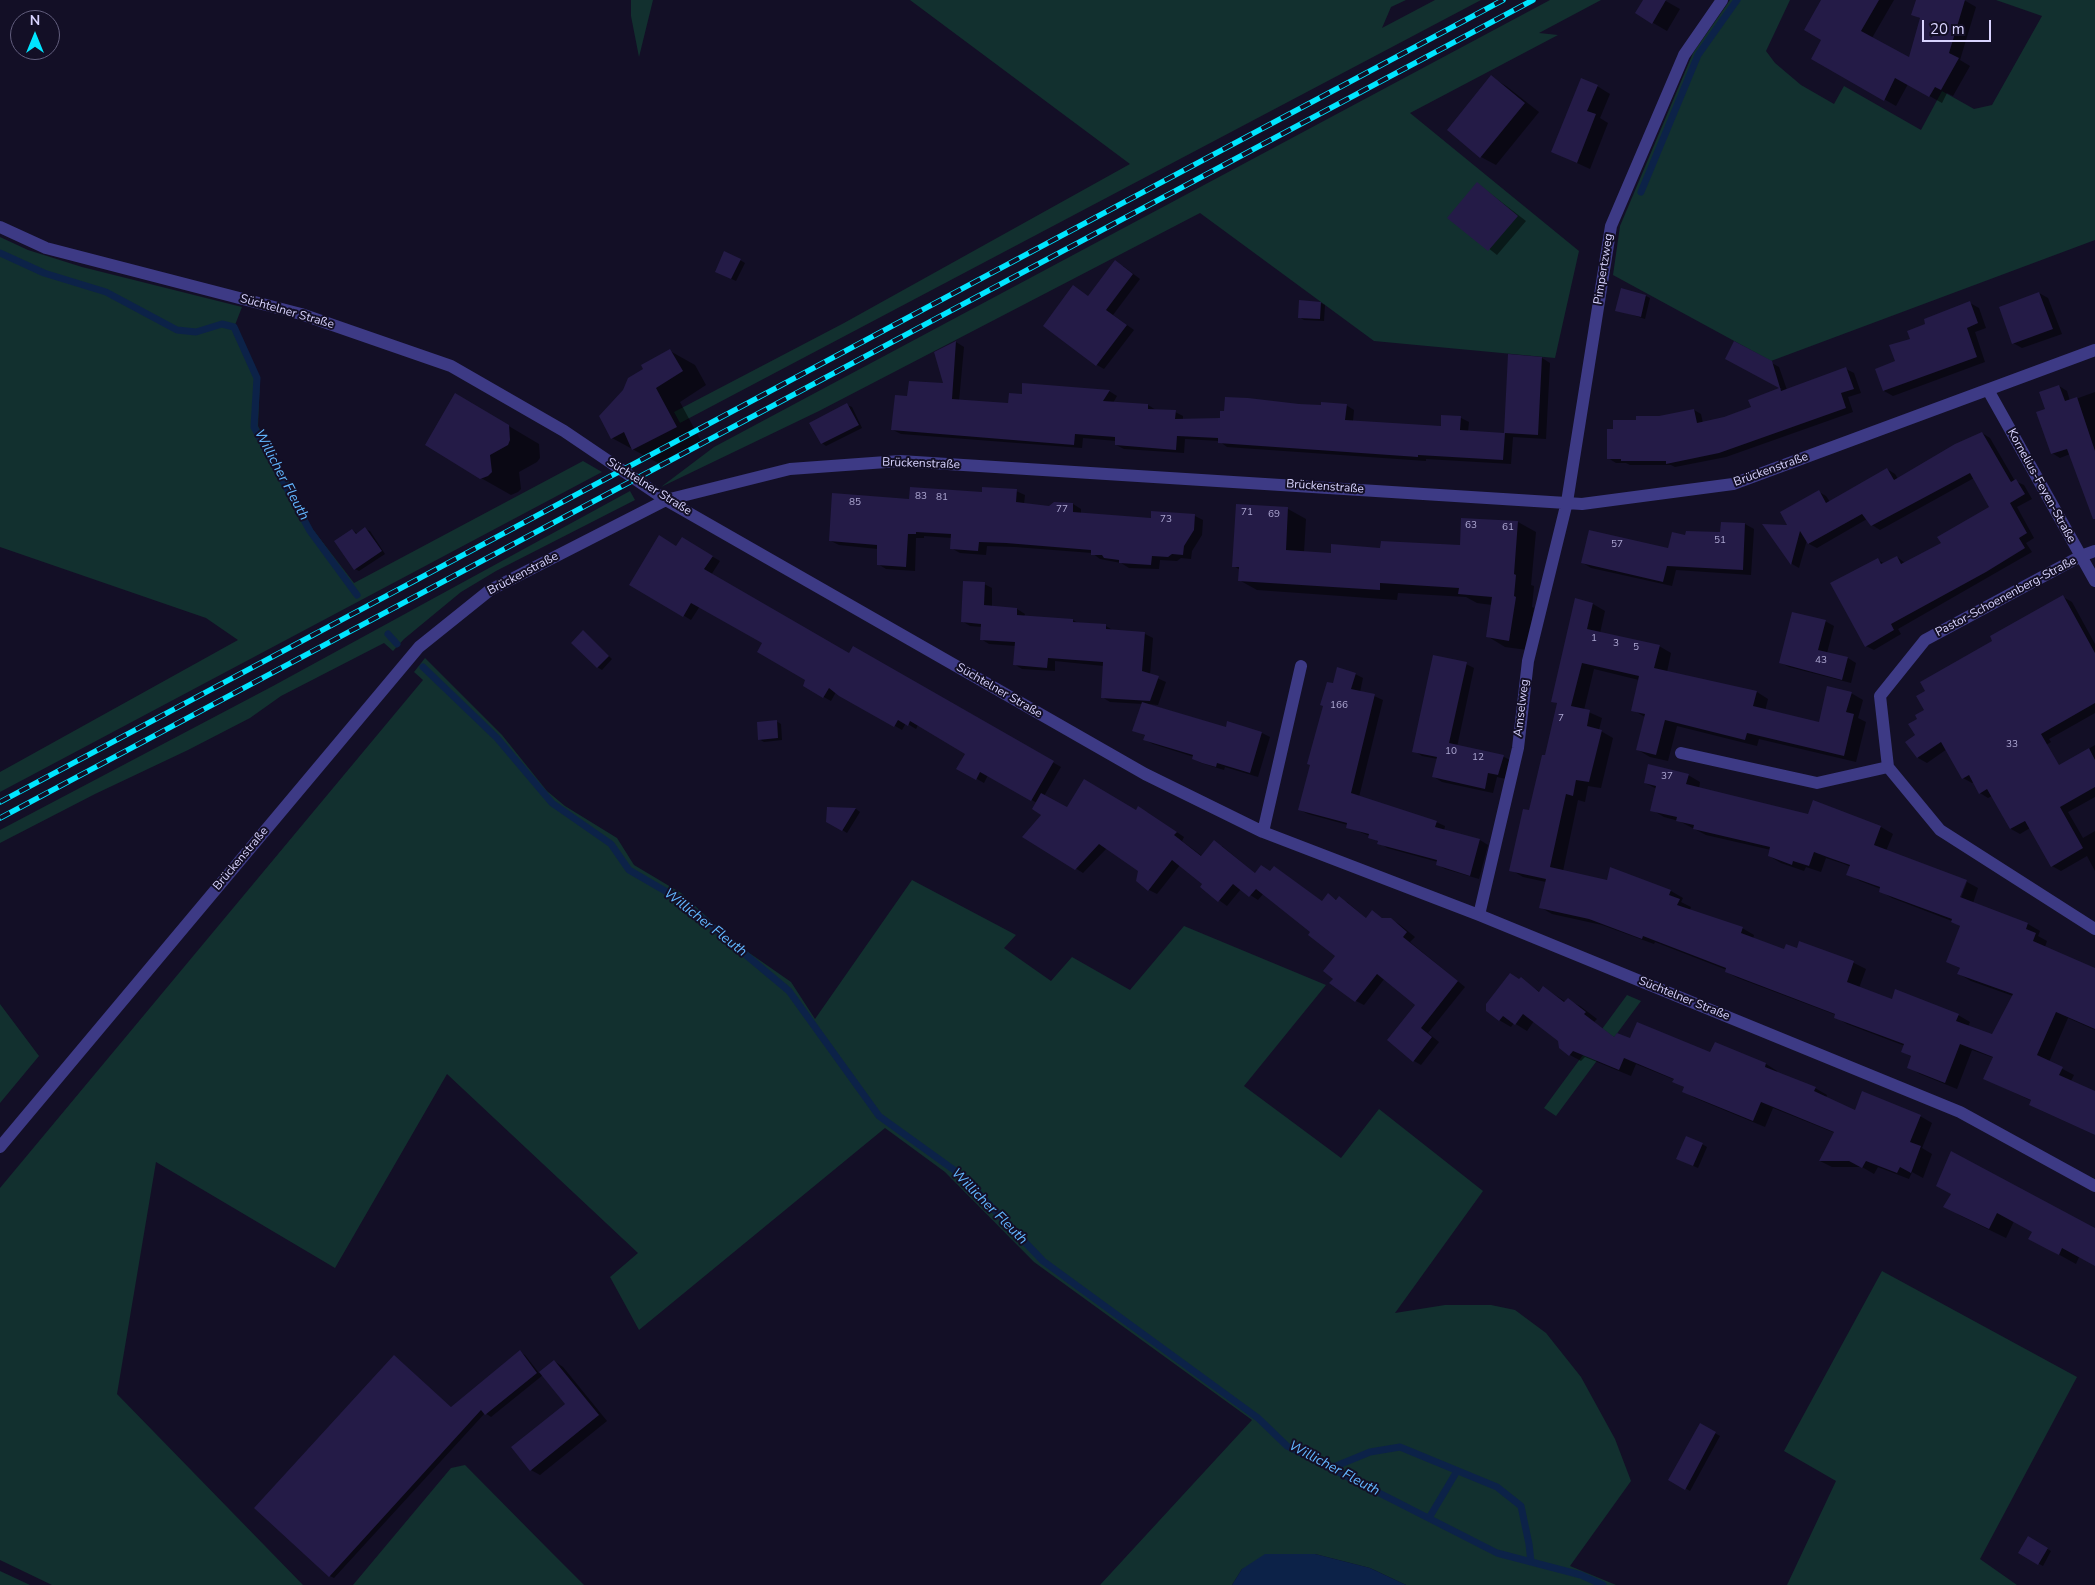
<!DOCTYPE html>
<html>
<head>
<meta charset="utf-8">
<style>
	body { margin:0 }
	#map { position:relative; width:2095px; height:1585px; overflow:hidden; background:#130f26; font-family:"Nunito Sans",sans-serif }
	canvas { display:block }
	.north { position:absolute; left:10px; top:10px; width:50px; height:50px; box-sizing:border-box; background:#130f26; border:1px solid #625e7d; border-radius:50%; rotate:0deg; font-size:14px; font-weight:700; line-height:20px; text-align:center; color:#d9d4ff }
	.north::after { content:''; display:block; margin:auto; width:18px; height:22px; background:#00e5ff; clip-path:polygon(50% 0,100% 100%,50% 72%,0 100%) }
	.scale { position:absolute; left:1922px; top:20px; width:69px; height:22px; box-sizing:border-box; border:2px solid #d9d4ff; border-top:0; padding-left:6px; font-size:15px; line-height:18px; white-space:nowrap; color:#d9d4ff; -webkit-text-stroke:4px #130f26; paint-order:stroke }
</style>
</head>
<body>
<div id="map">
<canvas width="2095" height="1585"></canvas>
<div class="north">N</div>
<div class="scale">20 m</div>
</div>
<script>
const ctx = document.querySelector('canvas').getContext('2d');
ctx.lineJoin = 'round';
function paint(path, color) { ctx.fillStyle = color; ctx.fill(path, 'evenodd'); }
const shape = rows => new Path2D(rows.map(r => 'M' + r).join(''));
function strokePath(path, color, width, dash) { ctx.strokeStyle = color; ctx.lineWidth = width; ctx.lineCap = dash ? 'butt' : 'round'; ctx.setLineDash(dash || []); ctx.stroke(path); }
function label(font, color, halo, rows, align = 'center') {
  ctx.font = font + ' "Nunito Sans",sans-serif'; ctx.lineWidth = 4; ctx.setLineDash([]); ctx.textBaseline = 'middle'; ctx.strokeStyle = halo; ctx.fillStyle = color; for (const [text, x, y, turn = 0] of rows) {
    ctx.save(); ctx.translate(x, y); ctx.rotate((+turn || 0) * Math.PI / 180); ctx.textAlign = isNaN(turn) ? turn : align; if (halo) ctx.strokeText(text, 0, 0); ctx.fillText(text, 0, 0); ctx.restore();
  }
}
paint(shape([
	[631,0,653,0,639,57,631,16],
	[910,0,1406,0,1391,7,1382,28,1435,0,1481,0,680,423,674,412,844,323,1130,164],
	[1550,0,1601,0,1539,33,1558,35,1410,113,1579,251,1555,358,1374,341,1200,213,819,411,661,487,714,447],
	[1730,0,1790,0,1766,51,1775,63,1801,85,1834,104,1844,86,1921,130,1942,91,1974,109,1992,105,2042,16,1996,0,2095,0,2095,240,1771,361,1613,275,1620,226,1693,53],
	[0,237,28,250,82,267,242,307,235,325,260,380,258,426,292,487,311,527,354,583,583,461,602,472,0,792,0,772,238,640,206,618,0,547],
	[630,491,635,500,496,571,461,592,404,639,393,651,384,643,281,696,250,718,188,750,95,794,0,843,0,830,273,686],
	[425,658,502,735,547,791,565,806,617,838,634,865,681,893,735,943,791,982,815,1019,912,880,1016,935,1004,948,1051,981,1072,957,1130,990,1184,926,1326,985,1244,1086,1341,1158,1379,1109,1483,1191,1395,1313,1445,1305,1491,1305,1515,1310,1546,1333,1581,1377,1615,1439,1631,1481,1570,1566,1616,1585,1406,1585,1370,1568,1315,1554,1242,1569,1232,1585,1100,1585,1252,1420,1034,1262,945,1172,885,1128,639,1330,610,1277,638,1253,447,1074,335,1268,156,1162,117,1394,303,1585,52,1585,0,1560,0,1188,423,680,414,672],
	[1627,995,1641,1001,1556,1116,1544,1108],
	[0,1004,39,1056,0,1103],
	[1882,1271,2077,1377,1980,1559,2017,1585,1787,1585,1836,1481,1784,1451],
	[465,1465,552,1553,584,1585,353,1585,451,1468],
	[0,1571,30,1585,0,1585]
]), '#12302f');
paint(shape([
	[1265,1554,1315,1554,1370,1568,1406,1585,1232,1585,1242,1569]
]), '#0c2248');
paint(shape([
	[1644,0,1664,0,1680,9,1667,31,1636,13],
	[1823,0,1894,0,1872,38,1909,59,1921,19,1912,14,1917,0,1964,0,1976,7,1960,60,1970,66,1953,96,1947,93,1942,103,1908,84,1896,106,1812,58,1823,40],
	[1491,77,1506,86,1539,112,1496,165,1481,157,1448,130],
	[1597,86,1610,94,1600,118,1608,123,1590,169,1553,152],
	[1477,183,1526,221,1497,255,1449,217],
	[740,260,745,263,736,281,721,274],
	[1123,266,1140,279,1113,315,1134,330,1104,369,1097,365,1089,297],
	[2039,293,2048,298,2062,334,2022,348,2013,343],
	[1646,296,1650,298,1645,319,1617,310],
	[1321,303,1325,305,1324,321,1304,320,1299,317],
	[1970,303,1979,308,1986,328,1975,332,1985,362,1893,396,1884,391,1897,362,1912,340,1927,325],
	[956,342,964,347,959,401,1010,404,1023,395,1024,385,1109,391,1117,396,1113,403,1148,405,1156,410,1175,412,1183,416,1183,420,1221,419,1299,405,1346,405,1354,410,1353,421,1442,428,1461,418,1469,422,1468,432,1505,434,1510,355,1542,358,1550,363,1546,439,1513,437,1511,464,1426,459,1426,461,1227,447,1219,441,1185,439,1184,453,1124,449,1116,445,1116,441,1083,438,1082,448,901,434,893,430,909,398,945,385,936,353],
	[1735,343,1779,367,1787,390,1846,369,1854,373,1861,393,1848,397,1853,412,1726,457,1675,467,1671,465,1630,465,1626,463,1616,463,1608,458,1614,430,1637,421,1694,410,1701,414,1703,423,1724,418,1752,408,1750,401,1782,389,1726,358],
	[670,351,695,365,706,385,680,402,701,441,658,463,612,438,644,370],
	[2059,386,2067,391,2070,401,2095,392,2095,520,2070,454,2060,458,2052,453,2046,410],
	[847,405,852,407,862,428,826,446,822,443],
	[485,412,539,444,540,458,537,462,519,472,521,489,518,492,511,495,481,478],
	[1982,433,1990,438,2015,481,2024,485,2032,499,2017,507,2034,538,2026,543,2032,552,1898,629,1901,634,1874,650,1866,646,1878,560,1885,564,1897,557,1905,563,1942,543,1991,507,1974,478,1880,530,1872,525,1867,519,1817,548,1809,544,1807,540,1799,568,1792,564,1764,525,1790,526,1819,492,1826,496,1830,502,1887,469,1895,474,1898,479],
	[1016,491,1025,495,1024,504,1049,507,1073,504,1081,509,1081,514,1152,519,1195,516,1203,520,1202,535,1192,551,1191,559,1181,558,1177,561,1160,560,1159,569,1129,568,1121,563,1100,559,1092,553,1015,547,987,546,986,555,960,553,951,548,952,538,924,536,924,538,916,538,915,571,886,569,878,564,878,549,839,545,831,541,910,500],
	[1288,509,1306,519,1304,552,1332,554,1382,549,1461,547,1518,522,1536,532,1531,585,1534,586,1532,607,1534,608,1527,650,1505,647,1487,636,1492,605,1477,603,1466,597,1398,593,1397,600,1257,590,1239,580,1240,570,1234,566],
	[1745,524,1754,529,1751,575,1676,570,1672,586,1591,568,1583,563,1669,549,1686,537,1722,533],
	[365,529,370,531,385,554,359,571,355,569,352,530,358,534],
	[682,539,720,561,711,575,849,654,853,647,1061,767,1044,796,1067,809,1147,812,1184,837,1182,841,1202,856,1222,846,1256,874,1271,872,1275,867,1323,902,1328,895,1337,900,1347,902,1367,919,1372,912,1384,919,1390,919,1399,924,1415,937,1410,942,1465,987,1428,1033,1439,1042,1421,1065,1414,1061,1417,1004,1385,978,1364,1005,1356,1001,1334,979,1337,956,1311,932,1264,893,1258,900,1241,889,1227,906,1201,887,1204,884,1180,865,1157,894,1149,890,1139,870,1107,848,1083,873,1024,836,1043,814,1037,803,988,775,984,783,958,768,966,754,918,725,916,729,906,723,902,730,836,692,831,701,804,686,807,680,764,642,700,606,691,620,631,584,677,548],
	[984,584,992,588,992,607,1017,609,1025,614,1024,617,1073,620,1078,623,1106,626,1114,631,1145,634,1153,638,1150,675,1166,682,1158,705,1148,704,1227,728,1262,733,1270,737,1258,777,1225,767,1224,770,1201,763,1193,759,1194,757,1153,744,1145,740,1146,736,1134,730,1143,704,1110,702,1102,697,1104,666,1055,661,1055,671,1022,669,1014,664,1016,646,989,644,981,639,982,627,970,626,962,621],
	[2063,597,2072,602,2095,644,2095,713,2049,739,2051,742,2027,757,2060,766,2095,745,2095,797,2068,812,2083,838,2095,831,2095,871,2087,856,2061,871,2052,866,2030,828,2020,834,2011,829,1992,796,1988,798,1980,793,1974,782,1972,783,1963,778,1947,749,1927,763,1918,758,1907,742,1916,735,1919,720,1926,710,1994,641],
	[1576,600,1593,604,1605,611,1600,633,1659,646,1671,653,1667,672,1757,692,1768,699,1765,711,1820,724,1851,693,1863,700,1858,718,1866,722,1856,762,1759,739,1757,746,1677,726,1668,761,1650,757,1638,750,1645,717,1633,710,1639,680,1594,669,1584,710,1602,718,1599,730,1613,738,1601,788,1588,786,1585,802,1578,800,1563,871,1608,881,1611,869,1671,891,1683,898,1681,902,1691,907,1690,910,1742,928,1754,935,1753,939,1785,951,1798,949,1800,943,1854,963,1866,969,1859,988,1892,1000,1958,1015,1970,1022,1968,1027,1993,1036,2013,996,1971,981,1959,974,1961,969,1948,962,1961,927,1952,921,1892,898,1880,891,1881,889,1860,881,1848,874,1851,867,1844,864,1826,858,1821,872,1806,867,1804,871,1781,863,1769,856,1771,850,1706,835,1679,821,1664,817,1652,810,1657,789,1645,783,1688,775,1700,782,1699,789,1809,815,1814,802,1881,827,1893,834,1886,851,1957,902,1959,903,1967,882,1978,888,1973,903,2028,924,2040,931,2038,936,2047,941,2045,947,2095,979,2095,1030,2068,1018,2049,1062,2074,1075,2071,1081,2095,1092,2095,1135,2042,1111,2030,1105,2032,1101,1985,1079,1994,1058,1972,1050,1957,1089,1920,1074,1908,1067,1912,1057,1903,1052,1905,1046,1847,1024,1835,1017,1836,1015,1738,978,1726,972,1727,970,1655,942,1654,944,1602,925,1552,914,1540,907,1546,882,1523,877,1511,870,1546,757,1558,704,1553,701],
	[1825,621,1834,626,1827,653,1848,658,1856,663,1851,683,1789,667,1781,663],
	[583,632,612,659,602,670,597,667],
	[1466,664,1474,668,1457,747,1504,757,1512,761,1506,779,1497,777,1493,793,1442,782,1434,777,1438,759,1422,756,1414,751],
	[1355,674,1363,678,1360,692,1374,696,1383,700,1359,797,1436,822,1445,826,1444,831,1480,840,1488,845,1479,879,1445,869,1437,864,1438,862,1387,848,1370,836,1347,827,1348,825,1308,814,1300,810,1334,685],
	[776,721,781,724,782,740,764,742,759,739],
	[828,808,856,809,860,812,847,833,828,821],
	[1521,979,1540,992,1544,988,1566,1002,1568,1000,1580,1006,1597,1019,1594,1022,1615,1038,1711,1054,1715,1044,1766,1064,1777,1071,1777,1073,1815,1088,1827,1095,1826,1098,1856,1111,1920,1116,1932,1123,1922,1148,1932,1154,1923,1178,1912,1172,1909,1179,1878,1167,1874,1174,1862,1167,1832,1167,1820,1161,1835,1133,1773,1108,1765,1127,1695,1098,1683,1091,1685,1088,1674,1081,1675,1080,1636,1064,1631,1076,1585,1057,1581,1061,1570,1055,1559,1040,1534,1021,1527,1031,1514,1023,1511,1027,1499,1020],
	[1702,1144,1707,1147,1698,1168,1682,1161],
	[1952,1194,2095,1230,2095,1265,2079,1257,2076,1264,2047,1248,2034,1232,2014,1221,2006,1238,1961,1216,1945,1206],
	[520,1352,525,1355,539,1373,554,1361,563,1367,607,1421,540,1475,531,1470,566,1404,543,1375,491,1417,485,1413,334,1578,330,1576,394,1357,452,1408],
	[1700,1425,1720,1436,1690,1491,1670,1479],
	[2028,1538,2051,1551,2043,1566,2020,1553]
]), '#0007');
strokePath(shape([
	[1641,192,1698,55,1737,0],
	[0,253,44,273,106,292,177,330,196,332,222,324,234,327,257,378,254,427,310,531,357,595],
	[388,634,397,644],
	[423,667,497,738,552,803,611,844,629,870,679,899,789,991,879,1116,961,1175,1043,1261,1258,1418,1287,1446,1497,1553,1581,1575,1603,1585],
	[1331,1468,1370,1452,1400,1447,1497,1487,1521,1506,1529,1544,1531,1562],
	[1429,1518,1457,1471]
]), '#0c2248', 7);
paint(shape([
	[1643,0,1666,0,1652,24,1635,13],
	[1821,0,1879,0,1861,31,1909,57,1920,18,1911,15,1916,0,1965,0,1949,53,1959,58,1941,90,1935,87,1929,97,1895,78,1884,101,1811,59,1821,40,1804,30],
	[1491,75,1525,103,1480,158,1447,130],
	[1581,78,1598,85,1587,111,1596,114,1577,163,1551,152],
	[1477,182,1518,216,1488,251,1447,218],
	[724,251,741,259,731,279,715,272],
	[1115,260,1133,274,1106,310,1127,325,1096,366,1043,326,1073,285,1088,296],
	[1621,288,1646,295,1641,317,1615,311],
	[2039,292,2053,329,2012,344,1999,307],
	[1299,300,1321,302,1320,319,1298,318],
	[1970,301,1978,323,1967,328,1977,357,1883,391,1875,369,1895,361,1889,345,1910,339,1907,331,1925,324,1924,319],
	[956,341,952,399,1008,403,1009,393,1022,394,1022,383,1110,390,1103,401,1148,404,1148,409,1176,410,1175,419,1220,418,1220,411,1224,411,1225,397,1248,398,1299,404,1321,405,1321,402,1347,404,1345,420,1441,426,1441,415,1461,416,1460,430,1504,433,1508,354,1542,357,1538,435,1505,433,1503,460,1418,455,1418,457,1218,443,1218,438,1177,436,1176,450,1115,445,1115,437,1075,434,1074,445,891,430,895,395,907,396,909,381,943,383,934,352],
	[1734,341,1772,361,1781,391,1846,367,1854,389,1841,393,1846,408,1719,453,1666,464,1666,461,1621,461,1621,459,1607,459,1607,429,1613,429,1613,420,1636,420,1636,416,1659,416,1694,409,1697,423,1724,417,1751,407,1748,400,1779,388,1725,359],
	[670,349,683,371,656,388,677,427,632,450,624,432,611,439,599,416,623,390,628,378,643,369,641,365],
	[2059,385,2065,401,2077,397,2095,451,2095,519,2093,519,2067,449,2051,454,2036,412,2045,409,2039,392],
	[455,393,509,425,510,440,508,445,490,455,492,472,488,476,480,479,425,445],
	[847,403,859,425,821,444,809,423],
	[1982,432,2011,482,2016,479,2025,494,2010,503,2027,533,2019,538,2025,548,1986,572,1891,624,1894,630,1865,647,1830,583,1878,558,1881,564,1897,556,1901,564,1941,543,1937,537,1989,507,1970,473,1871,526,1862,514,1808,544,1800,531,1791,565,1762,524,1787,525,1780,512,1819,490,1826,503,1887,468,1894,480,1955,444],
	[910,487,982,492,982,487,1017,489,1016,502,1049,506,1054,502,1073,503,1073,512,1151,518,1151,511,1195,514,1194,530,1184,546,1183,555,1172,554,1168,557,1152,556,1151,565,1119,563,1119,560,1104,558,1102,555,1091,555,1091,550,1006,543,979,542,978,551,950,549,951,534,916,532,916,534,908,534,906,567,877,565,877,545,829,541,832,493,909,499],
	[1236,504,1288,507,1286,550,1331,553,1331,544,1380,548,1381,541,1460,545,1461,518,1518,521,1514,574,1516,575,1514,596,1516,597,1509,641,1486,637,1492,597,1458,594,1459,588,1380,583,1380,590,1238,581,1239,567,1232,567],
	[1721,522,1745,523,1743,570,1667,566,1663,582,1581,563,1589,530,1668,548,1672,532,1685,535,1686,531,1720,532],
	[365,527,382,551,354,570,334,541,352,529,356,534],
	[659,535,676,546,682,537,713,556,704,569,849,653,853,646,1054,761,1031,801,980,772,976,780,956,769,965,754,910,721,908,726,898,720,894,727,839,696,829,688,823,698,803,686,805,680,757,652,762,643,691,603,683,617,629,585],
	[963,581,985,582,984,605,1017,608,1017,615,1073,619,1073,622,1106,624,1106,629,1145,632,1142,671,1159,676,1150,701,1101,698,1103,662,1048,658,1047,668,1013,665,1015,642,980,640,981,624,961,622],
	[2063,595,2095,653,2095,703,2041,734,2059,765,2089,748,2095,760,2095,787,2060,807,2083,848,2051,867,2025,821,2010,829,1987,789,1979,794,1969,775,1962,779,1941,742,1917,758,1905,742,1915,735,1908,724,1917,719,1915,715,1924,710,1916,696,1925,691,1920,682,1992,641,1990,636],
	[1575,598,1593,603,1587,629,1660,645,1654,668,1757,691,1753,706,1819,722,1827,686,1852,692,1846,712,1854,714,1844,756,1747,733,1745,740,1665,720,1656,755,1636,750,1645,714,1631,711,1639,676,1582,663,1571,706,1590,710,1587,726,1602,730,1589,782,1576,780,1573,796,1566,794,1550,867,1607,880,1610,867,1671,890,1669,895,1680,899,1677,905,1743,927,1741,933,1784,949,1786,944,1797,948,1799,941,1854,961,1847,982,1892,999,1895,989,1959,1014,1956,1021,1992,1034,2013,994,1957,974,1960,968,1946,962,1960,926,1951,922,1952,919,1879,892,1880,887,1846,875,1850,865,1830,858,1814,852,1809,866,1793,861,1792,865,1768,856,1770,847,1693,829,1694,825,1676,821,1677,817,1650,811,1656,786,1644,783,1648,764,1689,774,1686,784,1808,814,1813,800,1881,826,1874,845,1967,880,1960,897,2028,923,2026,929,2036,933,2033,941,2095,968,2095,1029,2056,1012,2037,1055,2063,1067,2059,1075,2095,1091,2095,1135,2029,1105,2031,1100,1983,1079,1993,1057,1960,1044,1945,1083,1907,1068,1911,1056,1901,1052,1904,1044,1834,1018,1835,1014,1725,972,1726,968,1643,936,1642,939,1589,919,1539,908,1546,879,1509,871,1523,809,1529,810,1542,755,1545,755,1557,703,1551,702],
	[1792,612,1826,620,1818,650,1848,657,1842,680,1779,663],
	[583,630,609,656,597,668,571,643],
	[1433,655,1467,662,1449,743,1504,755,1498,775,1488,773,1485,789,1432,777,1437,757,1412,752],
	[1337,667,1356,673,1351,689,1375,694,1351,793,1437,821,1435,827,1480,839,1470,876,1436,865,1437,860,1377,844,1378,841,1368,838,1369,834,1346,828,1347,823,1298,810,1310,765,1307,764,1323,706,1320,705,1327,682,1333,683],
	[1142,702,1226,727,1227,721,1262,732,1250,773,1217,763,1216,767,1202,763,1192,759,1193,755,1143,740,1145,735,1132,731],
	[777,720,778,738,758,740,757,722],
	[1084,779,1136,810,1138,806,1177,832,1174,835,1201,856,1214,840,1255,873,1261,865,1270,871,1274,866,1322,901,1328,893,1336,900,1339,896,1366,918,1372,910,1382,918,1391,918,1407,932,1403,937,1458,981,1421,1028,1432,1037,1413,1062,1387,1040,1415,1005,1377,974,1355,1002,1329,983,1333,979,1323,971,1335,956,1308,935,1310,932,1256,889,1249,897,1233,884,1218,902,1200,887,1202,884,1172,860,1148,891,1136,881,1138,871,1099,844,1075,870,1022,837,1041,815,1032,809,1041,793,1067,807],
	[827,807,856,808,842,831,826,822],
	[1510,973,1519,979,1521,977,1539,992,1543,986,1564,1002,1568,998,1586,1012,1584,1014,1614,1037,1617,1033,1630,1038,1637,1022,1710,1052,1715,1042,1766,1063,1765,1067,1816,1087,1814,1091,1855,1110,1862,1091,1921,1115,1910,1142,1921,1146,1911,1173,1900,1167,1897,1173,1866,1161,1862,1168,1849,1161,1819,1161,1834,1132,1761,1102,1753,1121,1682,1092,1684,1087,1672,1082,1674,1079,1624,1058,1619,1070,1573,1051,1569,1056,1559,1048,1558,1041,1523,1014,1515,1025,1503,1016,1499,1021,1486,1011,1486,1004],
	[1686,1136,1703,1143,1693,1166,1676,1159],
	[1951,1151,2095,1228,2095,1266,2062,1248,2059,1255,2047,1249,2028,1239,2032,1232,1997,1213,1989,1229,1943,1207,1951,1194,1936,1186],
	[520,1350,537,1373,485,1415,481,1410,329,1577,254,1508,394,1355,451,1407],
	[554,1360,599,1415,530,1471,511,1447,565,1404,539,1372],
	[1700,1423,1716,1432,1685,1490,1668,1480],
	[2028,1536,2048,1548,2038,1565,2018,1553]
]), '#241b47');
strokePath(shape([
	[0,227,46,248,301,314,451,366,564,431,666,500,1145,774,1263,832,1479,915,1960,1112,2095,1186],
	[1988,390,2095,581],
	[2095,551,2081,556,1925,640,1880,696,1888,767,1940,830,2095,929],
	[1681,753,1817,783,1888,767],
	[1263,832,1301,666],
	[1479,915,1518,748,1528,661,1567,502,1611,226,1684,55,1722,0],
	[0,1147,419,647,490,590,666,500,790,469,900,461,1582,504,1733,484,2095,350]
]), '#3d3a85', 12);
const rail = shape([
	[0,802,1503,0],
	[0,818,1533,0]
]);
strokePath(rail, '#00e5ff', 5.5);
strokePath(rail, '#130f26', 4, [11]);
label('10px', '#aca6d1', null, [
	["83",921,497],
	["81",942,498],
	["85",855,503],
	["77",1062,510],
	["71",1247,513],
	["69",1274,515],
	["73",1166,520],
	["63",1471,526],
	["61",1508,528],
	["51",1720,541],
	["57",1617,545],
	["1",1594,639],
	["3",1616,644],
	["5",1636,648],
	["43",1821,661],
	["166",1339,706],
	["7",1561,719],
	["33",2012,745],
	["10",1451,752],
	["12",1478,758],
	["37",1667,777]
]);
label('12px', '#d9d4ff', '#130f26', [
	["Pimpertzweg",1604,269,-81],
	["Süchtelner Straße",287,312,16],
	["Brückenstraße",921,464,2],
	["Brückenstraße",1771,470,-20],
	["Kornelius-Feyen-Straße",2041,486,61],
	["Süchtelner Straße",649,487,32],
	["Brückenstraße",1325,487,4],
	["Brückenstraße",523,574,-28],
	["Pastor-Schoenenberg-Straße",2006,597,-28],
	["Süchtelner Straße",999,691,30],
	["Amselweg",1522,708,-83],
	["Brückenstraße",241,859,-50],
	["Süchtelner Straße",1684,999,22]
]);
label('italic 14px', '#62b6ff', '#130f26', [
	["Willicher Fleuth",281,475,62],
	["Willicher Fleuth",705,923,38],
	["Willicher Fleuth",989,1207,45],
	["Willicher Fleuth",1334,1469,28]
]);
</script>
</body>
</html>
